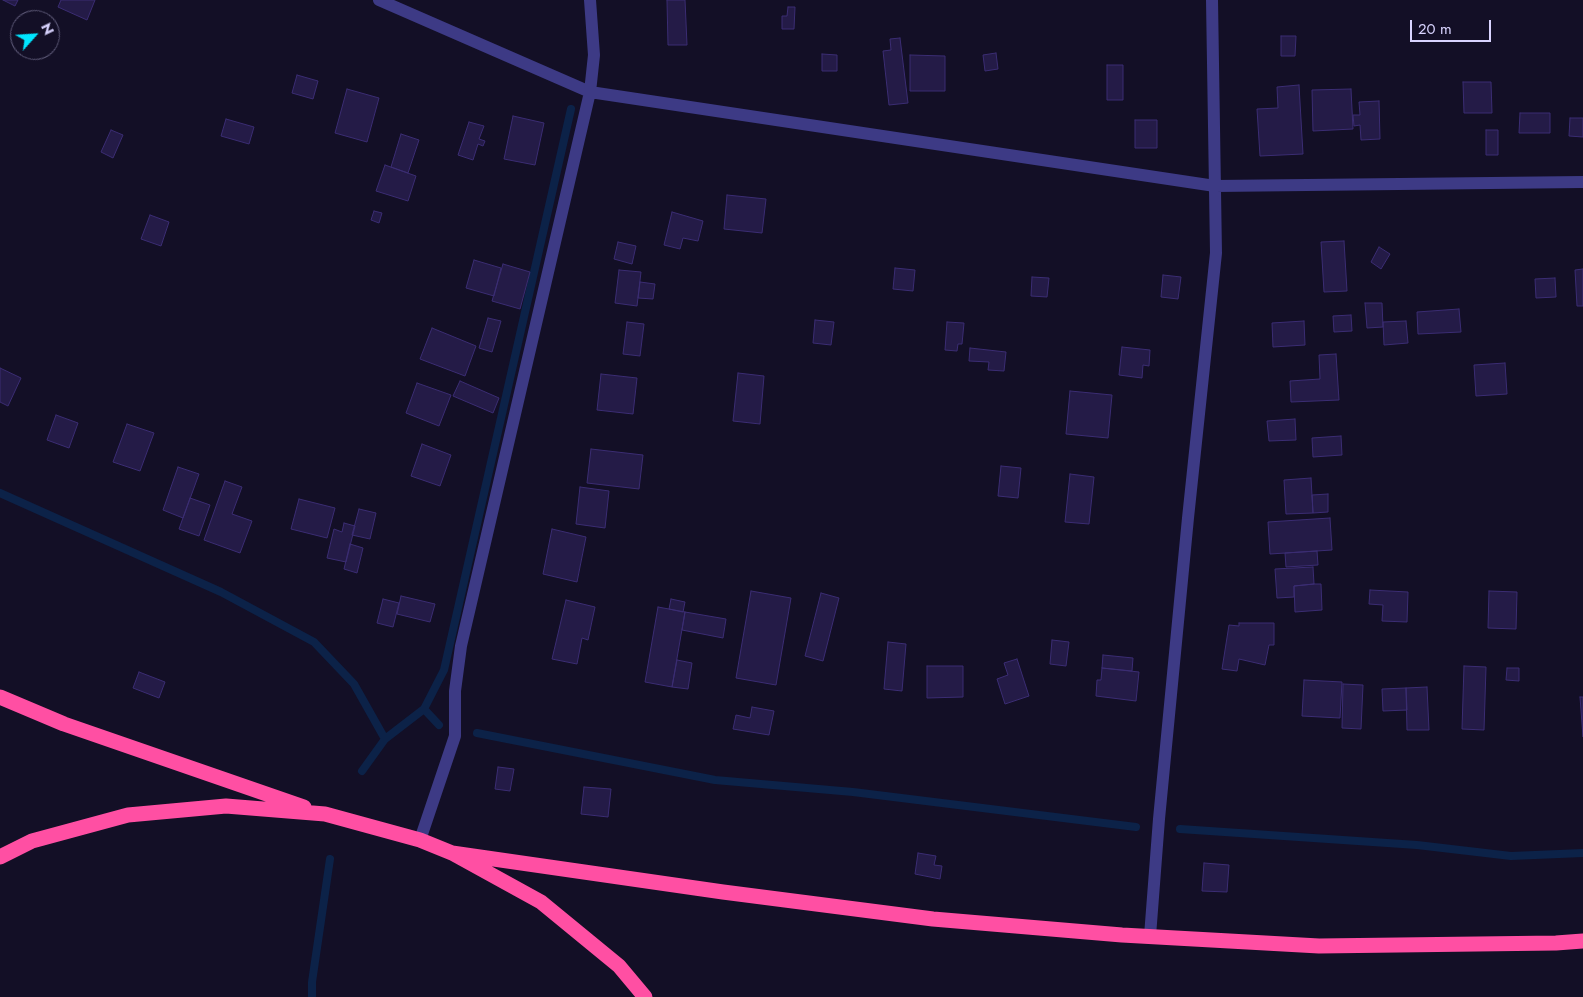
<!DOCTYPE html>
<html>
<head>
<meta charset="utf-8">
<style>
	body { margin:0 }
	#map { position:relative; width:1583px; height:997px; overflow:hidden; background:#130f26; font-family:Jost,sans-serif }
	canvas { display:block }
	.north { position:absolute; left:10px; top:10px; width:50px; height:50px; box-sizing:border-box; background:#130f26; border:1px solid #625e7d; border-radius:50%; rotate:64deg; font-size:14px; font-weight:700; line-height:20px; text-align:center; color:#d9d4ff }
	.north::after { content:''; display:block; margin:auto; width:18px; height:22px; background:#00e5ff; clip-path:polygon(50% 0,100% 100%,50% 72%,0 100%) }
	.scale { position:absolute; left:1410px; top:20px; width:81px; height:22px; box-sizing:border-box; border:2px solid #d9d4ff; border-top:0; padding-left:6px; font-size:15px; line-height:18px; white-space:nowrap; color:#d9d4ff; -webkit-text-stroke:4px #130f26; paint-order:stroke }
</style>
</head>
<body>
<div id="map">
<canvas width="1583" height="997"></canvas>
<div class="north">N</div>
<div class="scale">20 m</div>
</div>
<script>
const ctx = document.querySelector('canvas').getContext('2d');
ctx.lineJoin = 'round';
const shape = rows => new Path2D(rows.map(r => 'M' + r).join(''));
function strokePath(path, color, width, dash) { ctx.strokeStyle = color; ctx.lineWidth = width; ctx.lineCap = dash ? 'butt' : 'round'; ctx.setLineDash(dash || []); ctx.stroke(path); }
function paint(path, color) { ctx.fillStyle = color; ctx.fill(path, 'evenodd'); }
strokePath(shape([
	[0,493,221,592,314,642,354,684,385,739],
	[439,725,424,709,444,670,571,109],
	[477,733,715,780,853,792,1136,827],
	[362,771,385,739,424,709],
	[1180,829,1417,845,1511,856,1583,853],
	[312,997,312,982,330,859]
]), '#0c2248', 8);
const building = shape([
	[3,0,18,0,15,6,3,0],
	[61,0,95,0,87,20,58,7,61,0],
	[667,0,685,0,687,45,668,45,667,0],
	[788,7,795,7,794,29,782,29,782,16,787,16,788,7],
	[1281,36,1296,36,1295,56,1281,56,1281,36],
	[900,38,908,103,889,105,883,51,891,50,890,39,900,38],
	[996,53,998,69,985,71,983,55,996,53],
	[822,54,837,55,837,71,822,71,822,54],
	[910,55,945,56,945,91,910,91,910,55],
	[1107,65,1123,65,1123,100,1107,100,1107,65],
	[297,75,318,81,313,99,292,93,297,75],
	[1463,82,1491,82,1492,113,1464,113,1463,82],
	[1299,85,1303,154,1260,156,1257,109,1278,108,1277,87,1299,85],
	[347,89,379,98,367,142,335,133,347,89],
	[1351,89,1353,129,1313,131,1312,90,1351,89],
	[1379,101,1380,139,1361,140,1360,125,1354,126,1353,115,1360,115,1359,102,1379,101],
	[1520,113,1550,113,1550,133,1519,133,1520,113],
	[513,116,544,123,535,165,504,159,513,116],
	[1570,118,1583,118,1583,137,1569,136,1570,118],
	[226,119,254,127,249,144,221,136,226,119],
	[1135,120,1157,120,1157,148,1135,148,1135,120],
	[469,122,484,126,479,139,485,141,483,146,478,144,473,160,458,155,469,122],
	[111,130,123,135,113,158,101,152,111,130],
	[1486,130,1498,130,1498,155,1486,155,1486,130],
	[401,134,419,140,408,173,391,167,401,134],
	[385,165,416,176,408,201,376,191,385,165],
	[727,195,766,199,762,233,724,229,727,195],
	[374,211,382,213,379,223,371,220,374,211],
	[672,212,703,221,698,241,683,238,680,249,664,245,672,212],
	[150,215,169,222,161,246,141,239,150,215],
	[1344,241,1347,291,1324,292,1321,242,1344,241],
	[618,242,636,246,632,264,614,259,618,242],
	[1379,247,1390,254,1381,269,1371,262,1379,247],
	[474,260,501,268,494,296,466,288,474,260],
	[503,264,530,272,520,309,492,301,503,264],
	[895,268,915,270,913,291,893,289,895,268],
	[1583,269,1583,306,1577,306,1575,270,1583,269],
	[619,270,641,272,637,306,615,303,619,270],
	[1163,275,1181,277,1178,299,1161,297,1163,275],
	[1032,277,1049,278,1047,297,1031,296,1032,277],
	[1555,278,1556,297,1536,298,1535,279,1555,278],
	[640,282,655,284,653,299,638,298,640,282],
	[1365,303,1382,303,1383,327,1367,328,1365,303],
	[1459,309,1461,332,1418,334,1417,312,1459,309],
	[1351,315,1352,331,1334,332,1333,316,1351,315],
	[488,318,501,321,492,352,479,348,488,318],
	[815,320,834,322,831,345,813,343,815,320],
	[1304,321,1305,345,1273,347,1272,323,1304,321],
	[1406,321,1408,343,1384,345,1383,322,1406,321],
	[627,322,644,324,640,356,623,354,627,322],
	[947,322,964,323,962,344,958,344,957,351,945,350,947,322],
	[432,328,476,346,465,376,420,359,432,328],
	[1122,347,1150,350,1149,366,1143,365,1142,378,1119,375,1122,347],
	[970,348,1006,352,1004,371,988,370,989,362,969,361,970,348],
	[1336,354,1339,400,1291,402,1290,381,1320,379,1319,355,1336,354],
	[1505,363,1507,394,1476,396,1474,365,1505,363],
	[0,368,21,378,8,406,0,402,0,368],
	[738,373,764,376,760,424,733,421,738,373],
	[601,374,637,378,633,414,597,410,601,374],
	[460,381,499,398,493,413,453,396,460,381],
	[417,383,451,395,439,426,406,413,417,383],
	[1070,391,1112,395,1108,438,1066,434,1070,391],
	[56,415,78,423,69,448,47,440,56,415],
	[1295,419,1296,440,1269,441,1267,421,1295,419],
	[127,424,154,433,140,471,113,462,127,424],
	[1341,436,1342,455,1313,457,1312,438,1341,436],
	[422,444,451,455,440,486,411,476,422,444],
	[591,449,643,455,639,489,587,483,591,449],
	[1001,466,1021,468,1018,498,998,496,1001,466],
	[178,467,199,474,183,518,163,510,178,467],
	[1070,474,1094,477,1089,524,1065,522,1070,474],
	[1311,478,1313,513,1286,514,1284,480,1311,478],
	[225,481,242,487,232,514,252,521,240,553,204,540,225,481],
	[580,487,609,491,605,528,576,524,580,487],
	[1328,494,1328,512,1313,513,1312,495,1328,494],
	[190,498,210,505,199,536,179,529,190,498],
	[299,499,335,508,327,538,291,529,299,499],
	[359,509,376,513,370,539,352,535,359,509],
	[1330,518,1332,550,1270,554,1268,522,1330,518],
	[344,523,355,526,346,562,327,558,334,529,342,532,344,523],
	[552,529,586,537,577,582,543,574,552,529],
	[350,544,363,548,357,573,344,569,350,544],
	[1317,551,1318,565,1286,567,1285,553,1317,551],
	[1313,567,1314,584,1294,586,1294,597,1277,598,1275,569,1313,567],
	[1314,584,1321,584,1322,610,1295,612,1294,586,1314,584],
	[1370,590,1408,592,1407,622,1382,621,1383,605,1369,604,1370,590],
	[751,591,791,598,776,685,736,678,751,591],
	[1489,591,1517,592,1516,629,1488,628,1489,591],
	[821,593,839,598,823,661,805,656,821,593],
	[401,596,435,604,430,622,397,614,401,596],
	[383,599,399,603,393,627,377,623,383,599],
	[671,599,685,602,683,612,669,609,671,599],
	[566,600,595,607,588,640,582,638,577,664,552,659,566,600],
	[658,607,685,612,672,687,645,682,658,607],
	[685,612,726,619,723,638,682,630,685,612],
	[1239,623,1274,623,1274,645,1269,645,1265,665,1239,659,1237,671,1222,669,1229,625,1239,626,1239,623],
	[1052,640,1069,642,1066,666,1050,664,1052,640],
	[888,642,906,644,902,691,884,689,888,642],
	[1103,655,1133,658,1132,671,1102,668,1103,655],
	[1017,659,1029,696,1005,704,997,679,1008,675,1004,663,1017,659],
	[677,660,692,663,688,689,672,687,677,660],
	[927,666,963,666,963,697,927,698,927,666],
	[1464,666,1486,667,1484,730,1462,729,1464,666],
	[1102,668,1139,672,1136,701,1096,696,1097,680,1101,680,1102,668],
	[1507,668,1519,668,1519,681,1506,680,1507,668],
	[139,672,165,682,159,698,133,688,139,672],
	[1304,680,1342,682,1340,718,1302,716,1304,680],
	[1343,684,1363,685,1361,729,1342,728,1343,684],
	[1427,687,1429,730,1407,730,1406,688,1427,687],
	[1406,688,1407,710,1383,711,1382,689,1406,688],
	[1580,697,1583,697,1583,737,1580,697],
	[752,707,774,711,769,735,733,729,736,715,750,718,752,707],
	[498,767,514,769,510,791,495,789,498,767],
	[584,787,611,789,608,817,581,814,584,787],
	[918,853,936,856,934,865,942,866,940,879,915,874,918,853],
	[1204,863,1229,865,1227,892,1202,891,1204,863]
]);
paint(building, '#241b47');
strokePath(building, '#3b2d73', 1);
strokePath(shape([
	[379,0,590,92,1215,186,1583,182],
	[420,840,455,736,455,691,461,646,590,92,594,55,590,0],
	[1150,936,1159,819,1188,518,1216,253,1212,0]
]), '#3d3a85', 12);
strokePath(shape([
	[0,697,64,724,304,807],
	[452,853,723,892,933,919,1122,935,1319,946,1556,943,1583,941],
	[0,857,32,841,128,815,226,806,325,814,420,840,452,853,541,902,619,966,645,997]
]), '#ff4fa3', 15);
</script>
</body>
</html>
